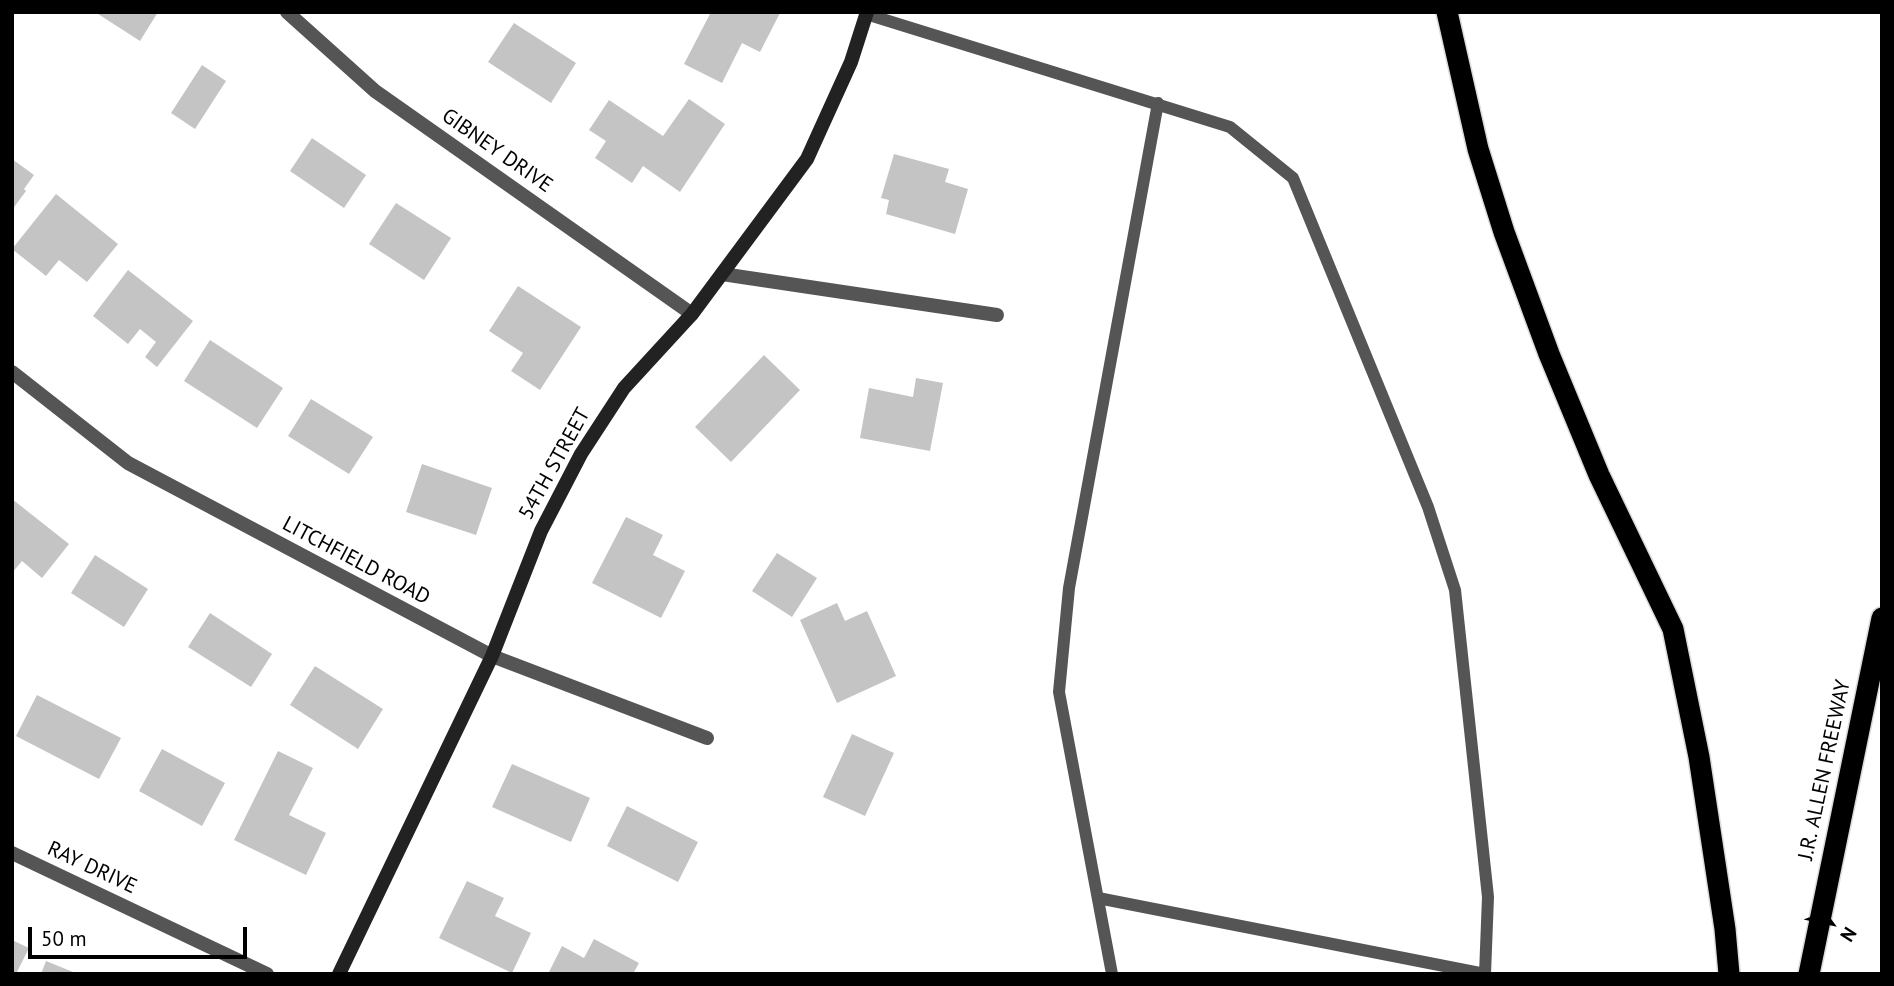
<!DOCTYPE html>
<html>
<head>
<meta charset="utf-8">
<style>
	body { margin:0 }
	#map { position:relative; width:1894px; height:986px; overflow:hidden; background:#fff; font-family:"PT Sans",sans-serif }
	canvas { display:block }
	.frame { position:absolute; inset:0; border:14px solid #000; pointer-events:none }
	.north { position:absolute; left:1796px; top:888px; width:70px; height:70px; -webkit-text-stroke:5px #fff; paint-order:stroke; rotate:123deg; font-size:19px; font-weight:700; line-height:28px; text-align:center; color:#000 }
	.north::after { content:''; display:block; margin:auto; width:24px; height:32px; background:#000; clip-path:polygon(50% 0,100% 100%,50% 72%,0 100%) }
	.scale { position:absolute; left:28px; top:927px; width:219px; height:32px; box-sizing:border-box; border:4px solid #000; border-top:0; padding-left:9px; font-size:21px; line-height:24px; white-space:nowrap; color:#000; -webkit-text-stroke:5px #fff; paint-order:stroke }
</style>
</head>
<body>
<div id="map">
<canvas width="1894" height="986"></canvas>
<div class="frame"></div>
<div class="north">N</div>
<div class="scale">50 m</div>
</div>
<script>
const ctx = document.querySelector('canvas').getContext('2d');
ctx.lineJoin = 'round';
function paint(path, color) { ctx.fillStyle = color; ctx.fill(path, 'evenodd'); }
const shape = rows => new Path2D(rows.map(r => 'M' + r).join(''));
function strokePath(path, color, width, dash) { ctx.strokeStyle = color; ctx.lineWidth = width; ctx.lineCap = dash ? 'butt' : 'round'; ctx.setLineDash(dash || []); ctx.stroke(path); }
function label(font, color, halo, rows, align = 'center') {
  ctx.font = font + ' "PT Sans",sans-serif'; ctx.lineWidth = 5; ctx.setLineDash([]); ctx.textBaseline = 'middle'; ctx.strokeStyle = halo; ctx.fillStyle = color; for (const [text, x, y, turn = 0] of rows) {
    ctx.save(); ctx.translate(x, y); ctx.rotate((+turn || 0) * Math.PI / 180); ctx.textAlign = isNaN(turn) ? turn : align; if (halo) ctx.strokeText(text, 0, 0); ctx.fillText(text, 0, 0); ctx.restore();
  }
}
paint(shape([
	[95,12,158,12,140,41],
	[711,12,780,13,760,52,742,43,722,83,684,64],
	[514,23,576,63,551,103,488,62],
	[202,65,226,81,195,129,171,113],
	[689,99,725,124,680,192,643,166,632,183,595,158,606,141,589,130,609,100,663,136],
	[312,138,366,175,344,208,290,171],
	[894,154,949,169,945,182,968,189,955,234,886,214,889,200,881,198],
	[12,159,34,175,24,189,26,191,12,210],
	[56,194,118,244,87,282,59,260,46,276,12,249],
	[396,203,451,238,424,280,369,244],
	[128,270,193,321,157,367,145,357,156,342,140,329,128,344,93,316],
	[518,286,581,327,540,390,511,371,523,353,489,331],
	[210,340,283,388,257,428,184,381],
	[764,355,800,390,731,462,695,427],
	[916,378,943,383,930,451,860,438,869,388,913,397],
	[311,399,373,437,349,474,288,436],
	[422,464,492,488,476,535,406,512],
	[12,499,69,544,42,578,22,561,12,573],
	[626,517,663,535,653,555,685,571,661,618,592,583],
	[777,553,817,578,792,617,752,591],
	[95,555,148,589,124,627,71,593],
	[837,603,845,621,867,611,896,676,837,703,800,620],
	[210,613,272,654,251,687,188,647],
	[315,666,383,709,358,749,290,705],
	[37,695,121,738,99,779,16,736],
	[852,734,894,753,865,816,823,797],
	[162,749,225,783,202,826,139,791],
	[278,751,313,768,289,815,326,833,306,875,234,840],
	[512,764,590,798,571,842,492,807],
	[627,806,698,842,678,882,607,846],
	[467,881,504,898,495,916,531,933,512,973,439,938],
	[594,939,639,963,633,974,548,974,562,946,584,958],
	[12,940,29,948,16,974,12,974],
	[46,961,78,974,41,974]
]), '#c4c4c4');
const motorway = shape([
	[1447,12,1478,149,1504,232,1549,354,1599,475,1673,629,1699,757,1725,929,1729,974],
	[1809,974,1882,618]
]);
strokePath(motorway, '#dbdbdb', 24);
strokePath(shape([
	[866,14,1230,127,1293,178,1428,507,1455,590,1488,897,1485,974,1098,898],
	[1112,974,1059,692,1069,588,1158,103]
]), '#555', 12);
strokePath(shape([
	[287,12,375,91,692,314],
	[722,274,997,315],
	[12,372,128,463,492,656,707,738],
	[12,853,267,974]
]), '#555', 14);
strokePath(shape([
	[339,974,492,656,541,531,581,454,624,388,692,314,807,159,851,62,867,12]
]), '#222', 14);
strokePath(motorway, '#000', 21);
label('21px', '#000', '#fff', [
	["GIBNEY DRIVE",497,151,35],
	["54TH STREET",555,464,-61],
	["LITCHFIELD ROAD",356,561,28],
	["J.R. ALLEN FREEWAY",1825,770,-78],
	["RAY DRIVE",92,868,25]
]);
</script>
</body>
</html>
